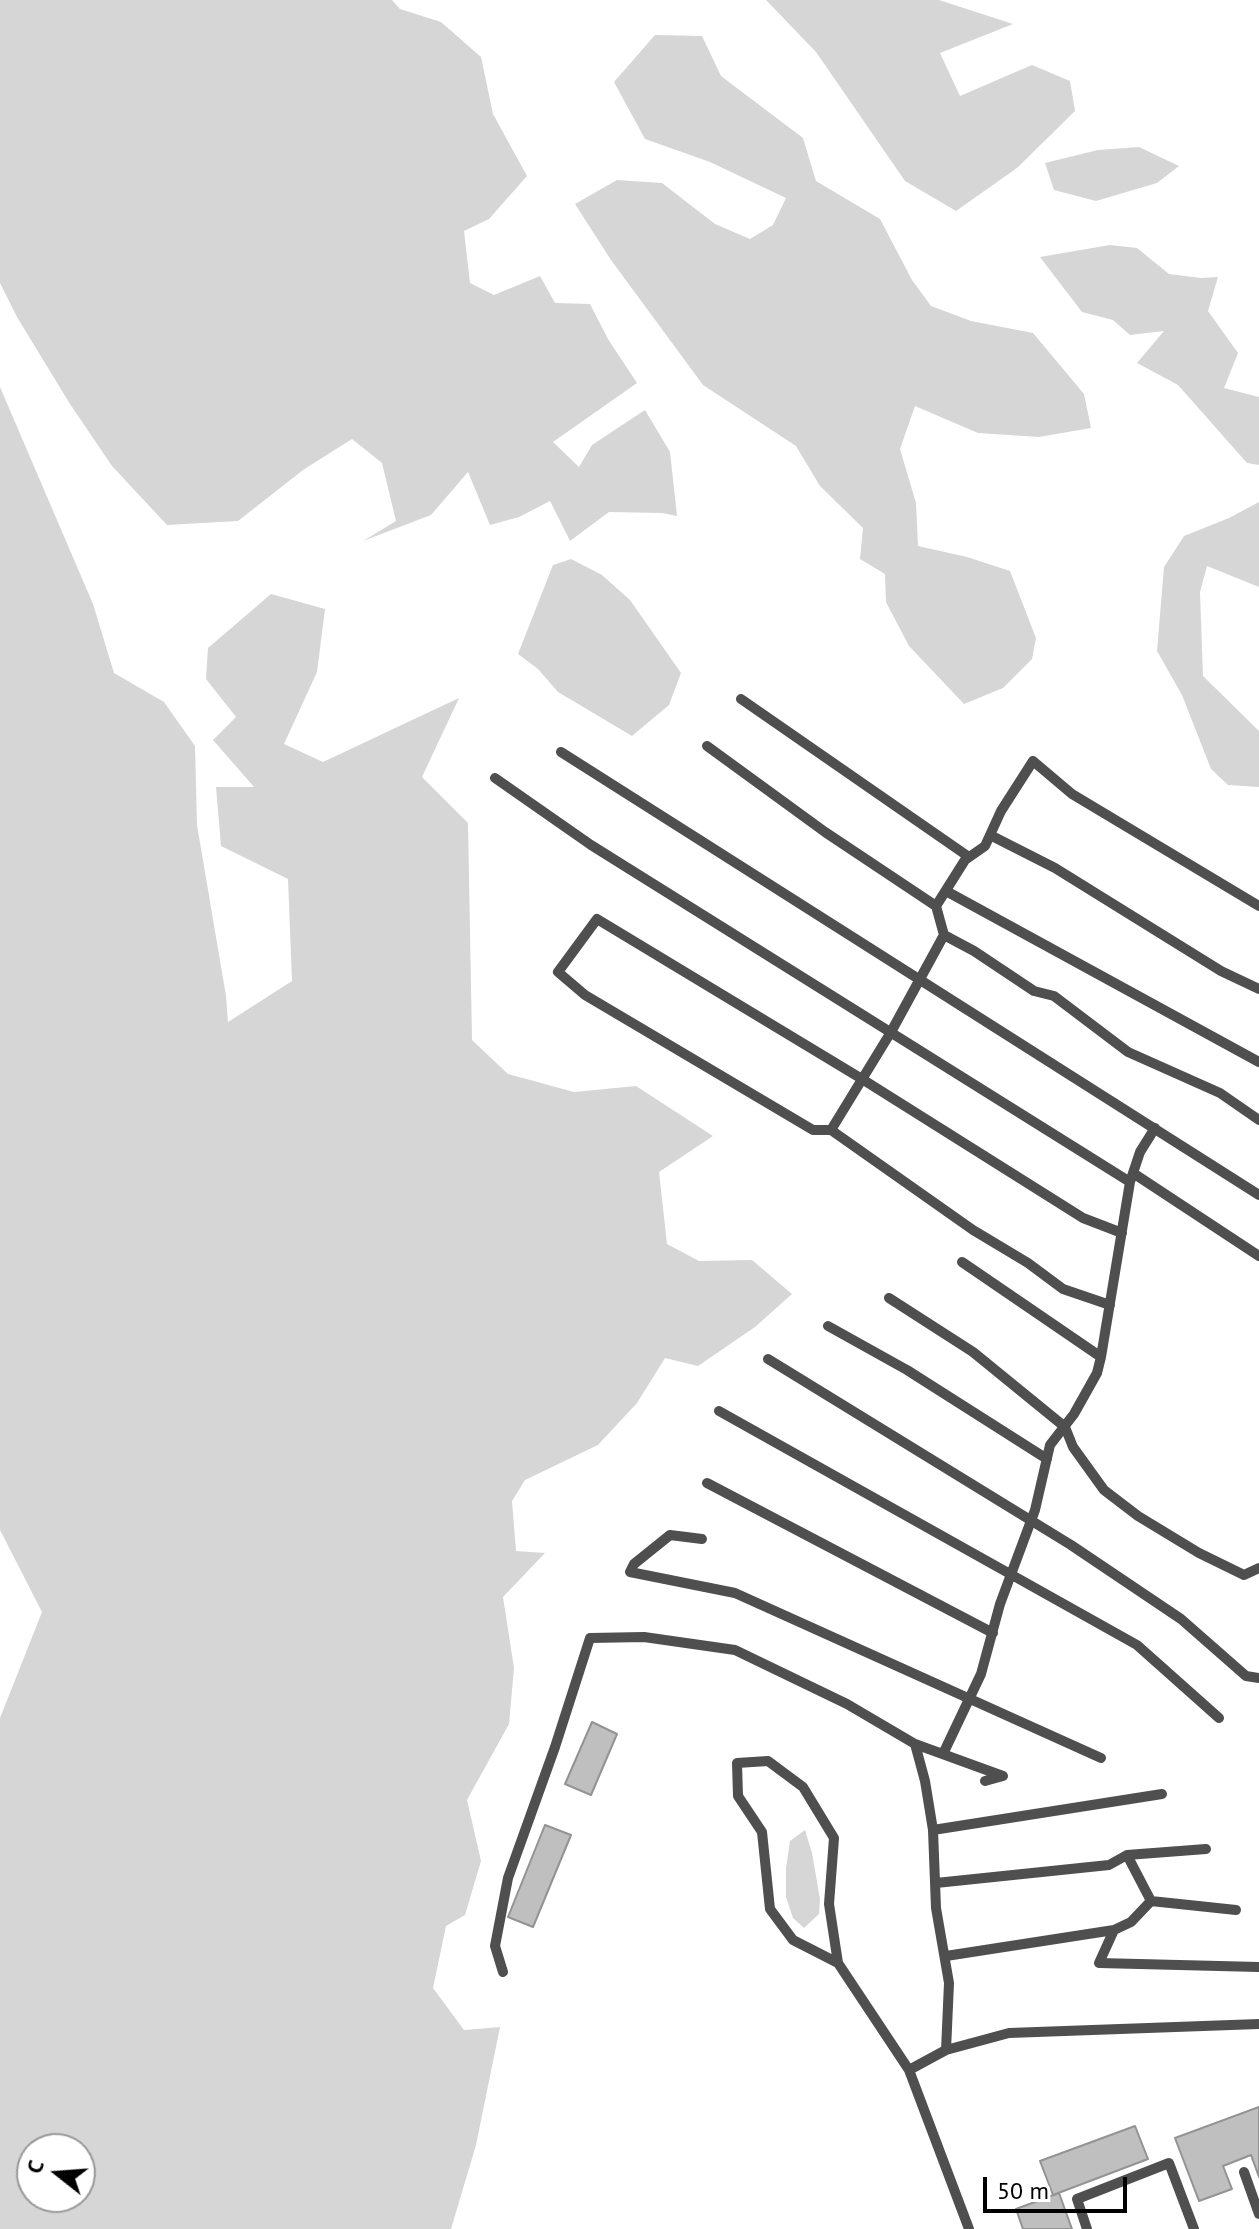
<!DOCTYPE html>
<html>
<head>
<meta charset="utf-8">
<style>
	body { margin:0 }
	#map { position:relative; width:1259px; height:2229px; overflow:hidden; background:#fff; font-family:"PT Sans",sans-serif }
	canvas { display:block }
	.north { position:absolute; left:16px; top:2133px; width:80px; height:80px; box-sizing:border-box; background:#fff; border:2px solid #999; border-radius:50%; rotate:287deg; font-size:22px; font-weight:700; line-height:32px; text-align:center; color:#000 }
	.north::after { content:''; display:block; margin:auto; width:28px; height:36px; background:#000; clip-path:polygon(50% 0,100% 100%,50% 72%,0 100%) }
	.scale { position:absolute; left:983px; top:2177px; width:144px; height:36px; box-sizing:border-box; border:4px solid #000; border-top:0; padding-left:10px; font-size:24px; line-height:28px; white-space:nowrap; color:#000; -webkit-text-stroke:6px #fff; paint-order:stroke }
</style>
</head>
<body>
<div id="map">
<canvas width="1259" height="2229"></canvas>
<div class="north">С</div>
<div class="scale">50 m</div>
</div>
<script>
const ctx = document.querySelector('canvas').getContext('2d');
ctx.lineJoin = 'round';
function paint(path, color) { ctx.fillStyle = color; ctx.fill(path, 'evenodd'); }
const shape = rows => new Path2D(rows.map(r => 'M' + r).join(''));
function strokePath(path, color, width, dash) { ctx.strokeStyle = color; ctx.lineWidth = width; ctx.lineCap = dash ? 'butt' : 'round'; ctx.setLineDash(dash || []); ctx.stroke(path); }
paint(shape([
	[0,0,392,0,400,9,441,22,481,57,493,114,527,176,489,219,464,231,470,283,494,295,540,276,555,303,590,304,608,339,637,383,553,442,579,467,592,445,645,410,670,452,677,516,662,513,609,512,570,541,550,501,519,517,490,525,468,472,431,515,363,541,396,521,382,463,352,439,303,470,238,521,167,525,112,466,70,404,17,317,0,283],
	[766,0,939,0,1013,24,940,53,960,96,1032,65,1070,81,1075,111,1017,168,956,211,905,181,816,52],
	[655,35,702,36,721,76,803,138,816,181,880,219,912,280,931,306,971,321,1033,333,1084,394,1091,428,1039,437,978,433,915,406,900,449,916,503,918,546,967,557,1010,571,1036,638,1032,659,1003,688,964,704,909,646,886,602,885,574,860,559,863,528,820,486,796,446,703,385,611,260,575,204,617,180,662,183,715,224,750,239,773,225,786,198,710,162,645,139,614,82],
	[1139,147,1179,166,1157,183,1096,201,1054,190,1045,163,1098,150],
	[1110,245,1137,248,1169,274,1201,278,1218,277,1208,311,1238,353,1224,388,1259,397,1259,465,1247,463,1178,385,1137,363,1164,331,1130,335,1113,320,1082,312,1040,257],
	[0,387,93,604,114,673,164,702,195,746,197,825,226,996,228,1022,292,981,288,879,221,846,216,787,254,787,213,740,236,717,206,679,208,648,271,594,325,609,317,672,284,744,323,762,459,698,422,777,468,823,472,1040,508,1074,574,1092,636,1086,713,1136,659,1172,667,1244,699,1261,752,1260,792,1294,755,1327,698,1366,665,1358,637,1403,598,1445,525,1480,512,1501,516,1551,545,1553,503,1597,514,1668,509,1724,467,1800,481,1861,465,1915,446,1926,433,1988,464,2030,500,2027,476,2145,451,2229,0,2229,0,1718,42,1612,0,1530],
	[32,2149,80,2149,80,2197,32,2197],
	[1259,502,1259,587,1207,566,1200,592,1203,676,1259,731,1259,787,1228,785,1211,769,1182,695,1157,651,1164,567,1184,536,1229,518],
	[571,559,602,575,630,600,681,673,669,705,632,736,558,692,538,669,518,654,553,565],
	[805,1830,812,1853,820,1899,819,1914,804,1928,793,1918,786,1897,786,1868,790,1841]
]), '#d6d6d6');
const building = shape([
	[592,1722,617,1734,591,1795,565,1784,592,1722],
	[545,1825,571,1835,533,1927,508,1917,545,1825],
	[1259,2107,1259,2177,1251,2155,1223,2166,1232,2189,1199,2201,1175,2138,1259,2107],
	[1135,2126,1148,2159,1053,2195,1040,2161,1135,2126],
	[1059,2193,1072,2229,1023,2229,1016,2209,1059,2193]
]);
paint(building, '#bfbfbf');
strokePath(building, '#939393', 2);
strokePath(shape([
	[741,699,969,857],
	[707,746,825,832,936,906,944,935,974,951,1034,991,1054,996,1128,1052,1220,1093,1259,1120],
	[561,752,1259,1195],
	[495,778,591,845,1130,1182],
	[990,835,1055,868,1221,971,1259,989],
	[946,891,1259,1062],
	[936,906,965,860,985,846,1001,811,1033,761,1072,794,1259,906],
	[831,1130,891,1032,944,935],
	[1133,1173,1259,1256],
	[889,1298,973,1352,1065,1427,1073,1447,1104,1490,1138,1516,1199,1553,1244,1575,1259,1568],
	[1110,1305,1063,1289,1028,1263,973,1230,831,1130,813,1130,585,995,558,972,597,919,862,1079,1083,1218,1122,1233],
	[828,1326,907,1370,1047,1459],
	[1101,1357,1130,1182,1140,1152,1155,1128],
	[768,1359,1071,1545,1181,1619,1246,1676,1259,1678],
	[719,1411,1137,1645,1219,1718],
	[707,1483,993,1633],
	[702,1539,670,1535,634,1564,630,1572,735,1593,1101,1758],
	[915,1744,1003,1776,985,1781],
	[943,1754,981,1674,1000,1604,1035,1510,1050,1445,1074,1414,1097,1373,1101,1357,962,1262],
	[933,1830,1162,1794],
	[936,1883,1109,1865,1127,1855],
	[1151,1901,1127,1855,1206,1849],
	[1114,1930,1131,1922,1151,1901,1236,1910],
	[946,1956,1114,1930,1099,1963,1259,1967],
	[838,1963,793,1940,770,1909,762,1832,738,1796,737,1763,768,1761,803,1787,834,1838,829,1904,838,1963,909,2070,969,2229],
	[503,1972,495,1946,508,1878,555,1747,590,1638,644,1637,735,1650,847,1704,915,1744,925,1781,933,1830,936,1908,949,1983,946,2050,909,2070],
	[946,2050,1009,2033,1259,2024],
	[1244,2172,1259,2214],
	[1087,2229,1077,2199,1169,2163,1194,2229]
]), '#4f4f4f', 10);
</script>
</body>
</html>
